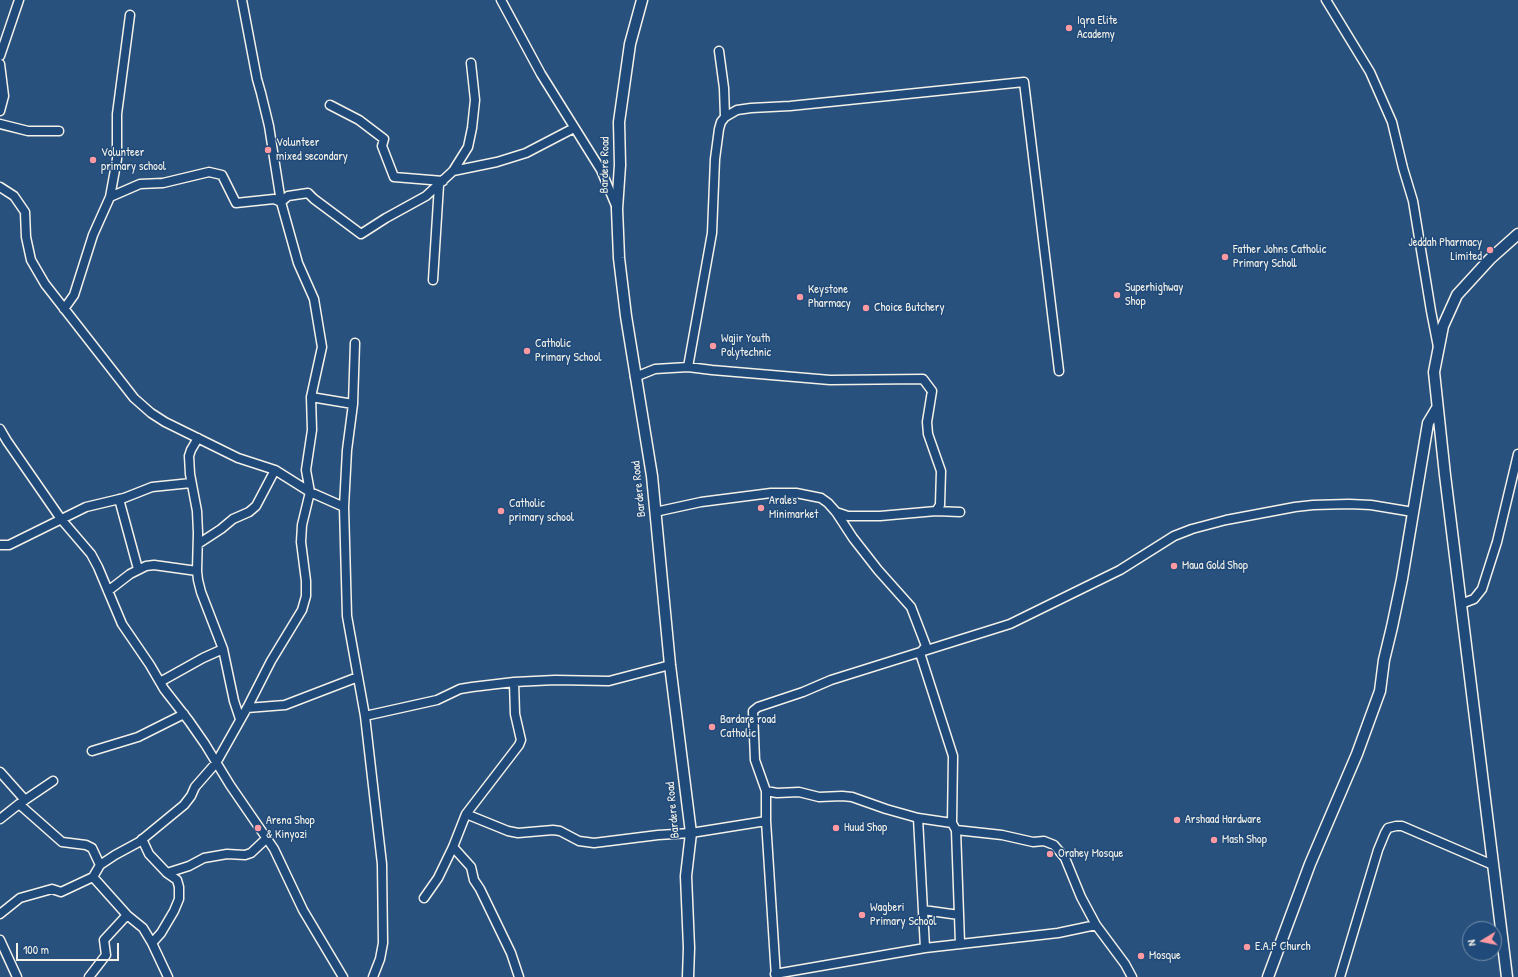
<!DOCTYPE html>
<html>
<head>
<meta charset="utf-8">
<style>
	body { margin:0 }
	#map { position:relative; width:1518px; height:977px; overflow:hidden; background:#28517e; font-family:"Patrick Hand",sans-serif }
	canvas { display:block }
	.north { position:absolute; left:1462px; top:921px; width:40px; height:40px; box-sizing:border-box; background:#1f4a7a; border:1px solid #748da6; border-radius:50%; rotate:260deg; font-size:11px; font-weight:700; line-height:16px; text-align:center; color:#f4f1e8 }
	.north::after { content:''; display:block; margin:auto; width:14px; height:18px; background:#ff9aa2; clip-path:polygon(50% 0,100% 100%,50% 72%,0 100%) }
	.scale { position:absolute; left:16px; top:943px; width:103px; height:18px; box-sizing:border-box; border:2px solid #f4f1e8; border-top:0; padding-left:5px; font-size:12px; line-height:14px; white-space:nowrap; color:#f4f1e8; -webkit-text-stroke:3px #1f4a7a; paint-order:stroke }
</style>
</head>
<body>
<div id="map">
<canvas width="1518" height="977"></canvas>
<div class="north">N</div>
<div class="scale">100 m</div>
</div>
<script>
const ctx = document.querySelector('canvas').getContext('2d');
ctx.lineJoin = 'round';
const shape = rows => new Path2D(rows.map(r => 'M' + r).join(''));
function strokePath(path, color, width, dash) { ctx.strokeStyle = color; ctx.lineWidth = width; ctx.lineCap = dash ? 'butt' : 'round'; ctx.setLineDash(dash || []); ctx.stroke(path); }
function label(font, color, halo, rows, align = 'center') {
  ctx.font = font + ' "Patrick Hand",sans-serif'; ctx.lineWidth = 3; ctx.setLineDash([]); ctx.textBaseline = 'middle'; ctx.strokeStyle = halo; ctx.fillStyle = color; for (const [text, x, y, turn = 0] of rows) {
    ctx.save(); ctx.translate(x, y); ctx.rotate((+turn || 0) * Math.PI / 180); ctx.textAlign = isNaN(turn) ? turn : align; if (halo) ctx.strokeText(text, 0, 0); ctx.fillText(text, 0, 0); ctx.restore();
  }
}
const minor = shape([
	[501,0,541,74,601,170,617,208],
	[1326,0,1370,72,1392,122,1403,168,1413,201,1431,311,1438,347],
	[719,51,724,88,725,117],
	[0,56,19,0],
	[0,64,4,96,0,111],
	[330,105,359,120,384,139,382,146,394,177,443,181],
	[0,124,28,131,59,131],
	[453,171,497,162,526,153,574,128],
	[0,187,14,196,25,212,26,237,31,260,45,284,134,398,151,413,165,422,238,458,275,470,310,492,344,507],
	[110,197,140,184,163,183,209,172,222,175,236,203,274,199,281,202,288,196,308,193,314,199,361,234,386,218,426,196,453,171,468,147,472,128,475,100,471,63],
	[433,280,439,185],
	[64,309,74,295,93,235,110,197,117,159,117,114,130,15],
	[355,343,353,404,347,450,344,507,347,616,365,716,382,864,383,943,380,959,373,977],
	[688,367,712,233,715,159,719,129,721,122,725,117,737,110,751,108,790,106,1024,82,1059,371],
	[635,377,655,369,688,367,712,370,830,380,923,379,932,391,927,422,928,434,941,471,940,505,936,511,880,516,848,516,836,512],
	[311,397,353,404],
	[0,429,7,441,61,519,91,554,98,567,122,624,150,665,164,689,189,721,205,744,230,785,274,849,303,910,343,977],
	[198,438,191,450,189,456,190,474,197,511,198,533,197,571,198,580,201,592,223,649,234,701,240,719],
	[119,499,138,569],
	[936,511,960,512],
	[655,512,701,502,771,493,796,493,821,498,828,503,836,512,853,538,878,570,911,607,926,646,920,653],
	[198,544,221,529,233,519,249,512,256,506,275,470],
	[0,545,9,545,86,507,124,498,152,487,191,483],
	[108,591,130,574,146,566,154,565,197,571],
	[1461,604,1474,599,1482,589,1497,542,1518,454],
	[920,653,953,756,952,823,956,830,960,943],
	[160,682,203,658,223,649],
	[247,708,285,705,358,677],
	[365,716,437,700,460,689,472,687,514,682,555,680,609,681,670,665],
	[92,751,138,737,184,714],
	[0,772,25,800],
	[766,791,777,793,799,792,819,797,842,796,852,797,886,809,918,818,952,823],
	[19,804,62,842,86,845,92,848,100,865],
	[466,814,508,831,518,833,553,830,560,831,579,841,594,843,658,835,691,833,766,821],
	[918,818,925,948],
	[0,819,19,804,53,781],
	[956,830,1002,835,1033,842,1044,841,1054,845,1065,858,1081,897,1096,925,1125,964,1132,977],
	[142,839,149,854,167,873,177,880,179,887,179,899,174,911,161,933,152,943,168,977],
	[453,847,471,867,474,880,480,889,511,953,519,977],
	[167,873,189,866,204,858,227,854,245,855,251,853,267,838],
	[93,877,127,915,143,928,152,943],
	[424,898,438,878,453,847,466,814,519,745,521,740,515,714,514,682],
	[923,910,959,915],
	[0,914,20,898,52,889,61,892,93,877,100,865,115,855,139,842,184,805,191,796,195,787,216,763,247,708,271,661,302,610,306,596,306,581,301,542,302,525,310,492,306,470,312,430,311,397,322,347,314,299,298,263,281,202,269,126,261,93,257,79,242,0],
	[0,940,17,977],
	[775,974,925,948,1058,933,1096,925],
	[89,977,106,955,104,940,127,915],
	[776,977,766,821,766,791,755,760,753,711,758,707,803,692,831,680,1010,624,1120,570,1174,536,1192,529,1226,520,1295,507,1313,505,1349,504,1371,505,1413,512],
	[1340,977,1378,850,1385,833,1388,828,1396,826,1402,826,1493,865]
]);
const tertiary = shape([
	[642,0,630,44,619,122,620,165,617,209,619,258,626,316,652,476,670,665,691,833,686,876,689,948,688,977],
	[1268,977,1310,864,1357,754,1380,691,1384,660,1392,627,1402,579,1428,423,1437,408],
	[1507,977,1445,475,1434,372,1443,326,1457,295,1490,259,1518,234]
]);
strokePath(minor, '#f4f1e8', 11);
strokePath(tertiary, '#f4f1e8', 13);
strokePath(minor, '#1f4a7a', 8);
strokePath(tertiary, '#1f4a7a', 10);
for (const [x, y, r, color] of [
	[1069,28,4,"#ff9aa2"],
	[268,150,4,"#ff9aa2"],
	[93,160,4,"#ff9aa2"],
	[1490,250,4,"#ff9aa2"],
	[1225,257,4,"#ff9aa2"],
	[1117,295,4,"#ff9aa2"],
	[800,297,4,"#ff9aa2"],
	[866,308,4,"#ff9aa2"],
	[713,346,4,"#ff9aa2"],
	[527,351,4,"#ff9aa2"],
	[761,508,4,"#ff9aa2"],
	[501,511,4,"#ff9aa2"],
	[1174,566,4,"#ff9aa2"],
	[712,727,4,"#ff9aa2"],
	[1177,820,4,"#ff9aa2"],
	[258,828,4,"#ff9aa2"],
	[836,828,4,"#ff9aa2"],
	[1214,840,4,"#ff9aa2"],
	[1050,854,4,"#ff9aa2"],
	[862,915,4,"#ff9aa2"],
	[1247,947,4,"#ff9aa2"],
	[1141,956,4,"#ff9aa2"]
]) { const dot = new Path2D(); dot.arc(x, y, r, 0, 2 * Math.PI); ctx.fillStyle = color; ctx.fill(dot); strokePath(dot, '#1f4a7a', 1.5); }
label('12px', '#f4f1e8', '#1f4a7a', [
	["Iqra Elite",1077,21],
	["Academy",1077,35],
	["Volunteer",276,143],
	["mixed secondary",276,157],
	["Volunteer",101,153],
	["primary school",101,167],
	["Jeddah Pharmacy",1482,243,"right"],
	["Limited",1482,257,"right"],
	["Father Johns Catholic",1233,250],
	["Primary Scholl",1233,264],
	["Superhighway",1125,288],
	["Shop",1125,302],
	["Keystone",808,290],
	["Pharmacy",808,304],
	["Choice Butchery",874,308],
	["Wajir Youth",721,339],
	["Polytechnic",721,353],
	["Catholic",535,344],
	["Primary School",535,358],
	["Arales",769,501],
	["Minimarket",769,515],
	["Catholic",509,504],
	["primary school",509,518],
	["Maua Gold Shop",1182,566],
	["Bardare road",720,720],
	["Catholic",720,734],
	["Arshaad Hardware",1185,820],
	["Arena Shop",266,821],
	["& Kinyozi",266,835],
	["Huud Shop",844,828],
	["Mash Shop",1222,840],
	["Orahey Mosque",1058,854],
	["Wagberi",870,908],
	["Primary School",870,922],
	["E.A.P Church",1255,947],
	["Mosque",1149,956]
], 'left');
label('12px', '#f4f1e8', '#1f4a7a', [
	["Bardere Road",605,165,-89],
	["Bardere Road",639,489,-96],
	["Bardere Road",673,810,-95]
]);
</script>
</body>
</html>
